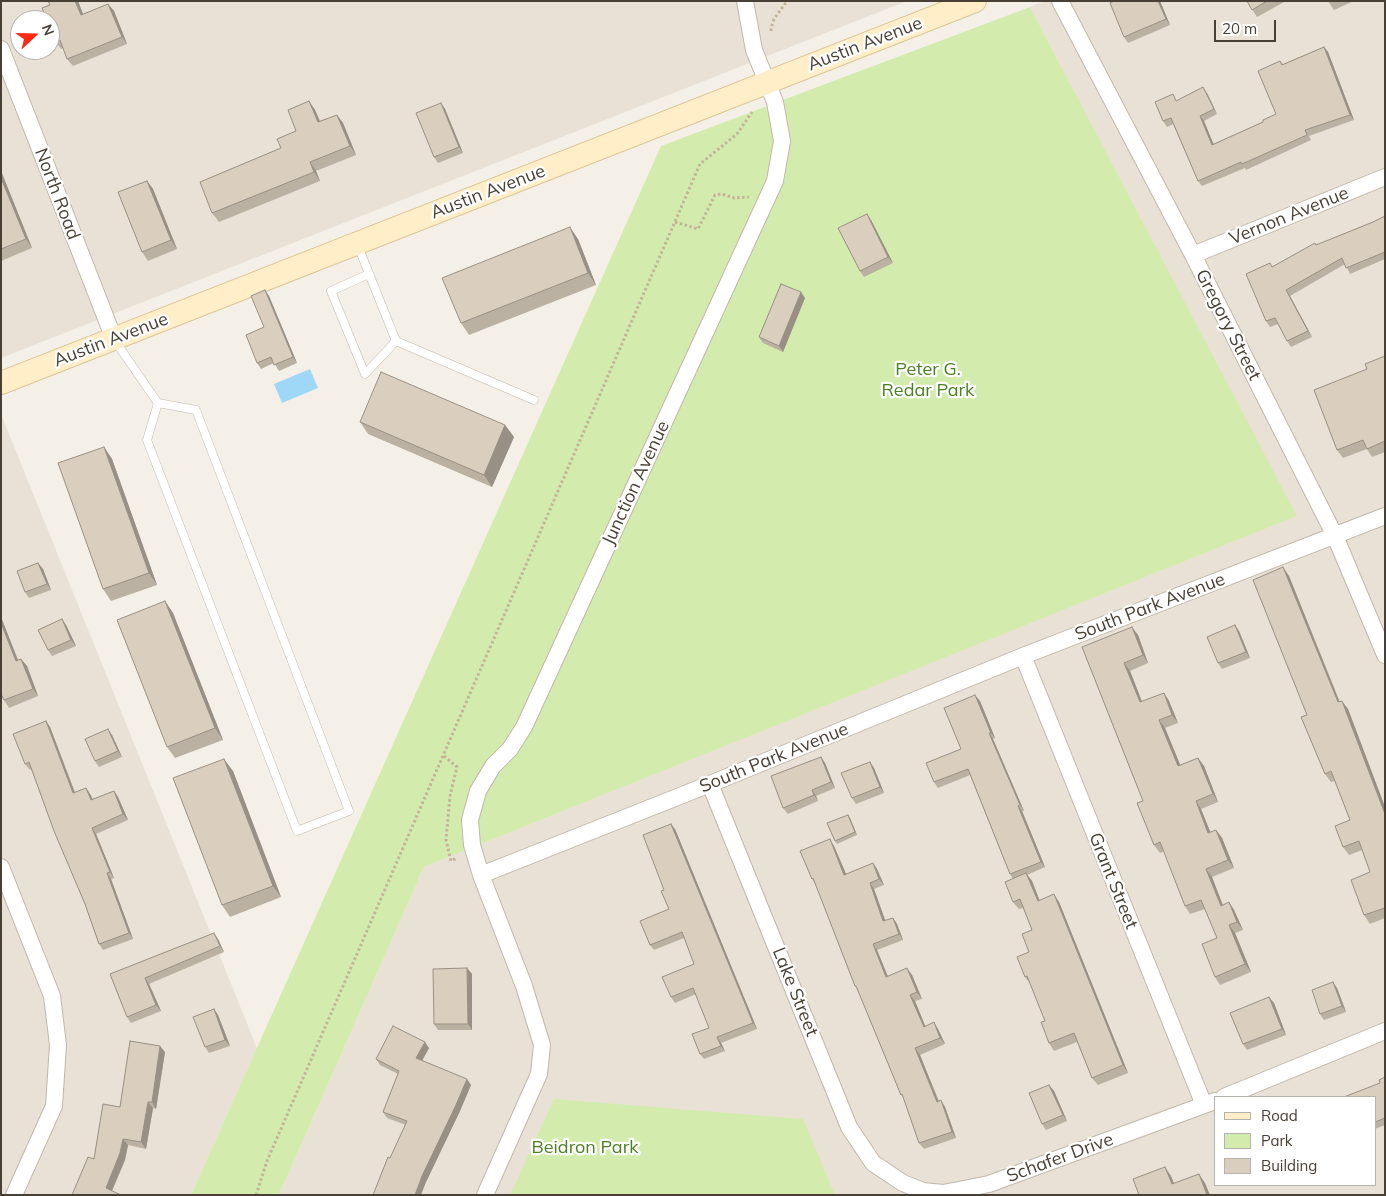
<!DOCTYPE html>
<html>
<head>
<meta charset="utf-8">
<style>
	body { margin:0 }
	#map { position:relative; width:1386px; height:1196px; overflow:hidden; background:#f5f0e7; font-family:Mulish,sans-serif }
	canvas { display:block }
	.frame { position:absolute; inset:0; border:2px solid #494035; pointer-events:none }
	.legend { position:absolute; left:1214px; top:1096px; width:162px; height:90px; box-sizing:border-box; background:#fff; border:1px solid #b6b3ae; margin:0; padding:6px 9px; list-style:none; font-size:15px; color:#494035 }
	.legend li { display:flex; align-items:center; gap:10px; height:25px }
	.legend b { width:25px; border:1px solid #b6b3ae }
	.north { position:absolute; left:10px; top:10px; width:50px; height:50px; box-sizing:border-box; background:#fff; border:1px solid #b6b3ae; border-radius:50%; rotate:69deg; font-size:14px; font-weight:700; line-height:20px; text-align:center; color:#494035 }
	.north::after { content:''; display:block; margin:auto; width:18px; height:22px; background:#ff2914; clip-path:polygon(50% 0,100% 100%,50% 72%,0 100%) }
	.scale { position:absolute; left:1214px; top:20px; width:62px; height:22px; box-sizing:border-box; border:2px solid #494035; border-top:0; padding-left:6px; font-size:15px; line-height:18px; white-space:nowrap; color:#494035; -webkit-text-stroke:4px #fff; paint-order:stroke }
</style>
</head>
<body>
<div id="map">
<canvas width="1386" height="1196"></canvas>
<div class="frame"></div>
<ul class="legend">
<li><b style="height:6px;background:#ffeec7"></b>Road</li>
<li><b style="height:14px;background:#d3ecad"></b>Park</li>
<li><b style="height:14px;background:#dacebe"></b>Building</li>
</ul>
<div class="north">N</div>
<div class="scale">20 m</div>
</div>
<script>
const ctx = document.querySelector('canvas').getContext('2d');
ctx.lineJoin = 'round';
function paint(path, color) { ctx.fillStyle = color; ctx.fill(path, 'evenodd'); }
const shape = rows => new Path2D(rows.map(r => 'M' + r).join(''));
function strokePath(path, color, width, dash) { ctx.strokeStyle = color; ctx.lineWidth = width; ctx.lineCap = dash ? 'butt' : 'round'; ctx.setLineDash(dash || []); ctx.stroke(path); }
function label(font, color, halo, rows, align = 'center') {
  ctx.font = font + ' Mulish,sans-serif'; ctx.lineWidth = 4.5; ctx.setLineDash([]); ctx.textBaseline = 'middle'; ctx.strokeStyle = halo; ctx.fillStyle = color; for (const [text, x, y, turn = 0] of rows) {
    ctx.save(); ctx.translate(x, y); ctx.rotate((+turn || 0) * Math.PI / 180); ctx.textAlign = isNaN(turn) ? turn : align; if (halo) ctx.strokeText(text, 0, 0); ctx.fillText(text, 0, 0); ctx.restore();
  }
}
paint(shape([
	[1,1,907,1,1,358],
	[20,20,50,20,50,50,20,50],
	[1045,1,1385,1,1385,1195,279,1195,424,867,1296,516,1030,7],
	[1215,1097,1375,1097,1375,1185,1215,1185],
	[1,414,257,1048,191,1195,1,1195]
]), '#e9e1d5');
paint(shape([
	[1030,7,1297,516,424,867,279,1195,191,1195,661,146],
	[554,1099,803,1119,835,1195,510,1195]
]), '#d3ecad');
paint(shape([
	[310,369,318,388,282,403,274,384]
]), '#9fd8f6');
const lane = shape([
	[358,246,396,341,534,400],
	[369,274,331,291,365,374,396,341],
	[115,341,158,403,196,410,349,811,297,831,147,440,158,403]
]);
const street = shape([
	[1060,1,1193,255,1335,536,1385,655],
	[1,49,114,339],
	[1193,255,1385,177],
	[1023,656,1204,1105],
	[710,784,849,1127,873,1163,903,1183,923,1191,943,1193,989,1184,1215,1101],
	[1,867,52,996,58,1045,54,1106,14,1195],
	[481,875,710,784,1023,656,1385,516],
	[1224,1097,1385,1031],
	[485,1195,539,1074,542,1045,524,986,481,875,472,845,470,820,478,791,493,766,510,749,524,727,775,181,782,141,775,102,754,50,745,1]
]);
const secondary = shape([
	[1,383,975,1]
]);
strokePath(lane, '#c1b7a9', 9);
strokePath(street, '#c1b7a9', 18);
strokePath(secondary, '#dcc595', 24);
strokePath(shape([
	[771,31,771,28,774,19,787,1],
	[675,222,698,229,715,195,722,194,734,198,749,197],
	[444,756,457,767,450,796,446,840,451,861,457,858],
	[256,1195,267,1161,700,164,737,134,752,112]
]), '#c4b299', 3, [2.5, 2.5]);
strokePath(lane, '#fff', 8);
strokePath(street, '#fff', 16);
strokePath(secondary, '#ffeec7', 22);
paint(shape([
	[48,1,78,1,83,14,108,4,114,11,127,44,73,66,67,59,63,48,61,49,56,42,50,5],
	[1114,1,1160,1,1170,25,1128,43,1124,37],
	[1247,1,1286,1,1257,17],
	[1328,1,1354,1,1334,10],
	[1324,47,1328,52,1354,120,1309,136,1311,140,1246,170,1245,168,1202,186,1198,181,1173,124,1167,127,1163,121,1177,100,1207,93,1217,114,1204,121,1213,144,1263,122,1276,114,1280,61,1283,64],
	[309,101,315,110,320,121,337,115,343,123,356,155,316,171,320,181,219,222,212,213,281,148,296,131],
	[441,103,445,109,463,153,438,163,434,157],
	[1,171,32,248,1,261],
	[147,181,153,189,177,249,148,261,142,252],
	[867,214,871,220,893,263,864,277,860,271],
	[1385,216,1385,259,1350,274,1345,264,1290,296,1312,337,1291,347,1287,341,1278,324,1270,327,1266,321,1270,263,1272,267,1317,245,1373,222],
	[578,239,596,285,469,335,461,323],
	[265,290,269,296,297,363,279,371,274,363,261,369,257,363,264,327],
	[805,298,783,352,763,343,759,337],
	[1385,356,1385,452,1372,457,1367,449,1343,458,1337,450,1367,369],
	[360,422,505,425,514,437,492,487,368,434],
	[104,447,112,459,157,585,111,601,103,589],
	[38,563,43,569,51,590,29,598,25,592],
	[1289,576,1340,702,1348,709,1385,807,1385,918,1370,924,1364,915,1370,872,1362,850,1349,855,1343,847,1350,820,1335,781,1331,782,1325,774,1307,715],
	[165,601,173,613,223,740,175,758,167,747],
	[1,617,18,660,21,659,27,666,38,696,9,708,4,700],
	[62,619,66,625,76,646,52,656,48,650],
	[1239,631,1250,658,1222,669,1218,663],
	[1138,635,1148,663,1130,671,1142,701,1164,693,1169,701,1178,723,1165,728,1180,765,1198,758,1204,766,1218,802,1201,809,1210,832,1216,830,1222,838,1234,868,1212,877,1223,905,1229,902,1234,910,1243,930,1235,933,1251,972,1220,985,1215,977,1217,938,1205,909,1190,914,1185,906,1164,851,1160,853,1154,845,1143,801,1082,647],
	[980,701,995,738,993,739,1024,811,1022,811,1045,867,1027,875,1032,881,1039,900,1059,902,1128,1073,1098,1085,1092,1078,1077,1042,1054,1051,1049,1043,1045,1021,1031,985,1025,977,1032,930,1023,908,1019,909,1013,902,1013,879,1010,874,970,775,938,788,934,782,961,749],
	[46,721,50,727,75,792,86,788,90,794,93,799,114,791,118,797,128,820,96,834,114,878,111,879,133,939,103,950,99,944,85,904,31,769,30,770,25,764],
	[112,735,122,757,99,767,95,761],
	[821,757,825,763,835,788,816,796,818,801,788,814,783,808],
	[870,762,874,768,884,793,856,804,852,798],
	[233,771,281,897,230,917,222,905],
	[848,815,850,818,857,835,837,844,835,841],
	[675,829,757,1029,721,1043,725,1051,704,1059,700,1054,709,1028,696,994,675,1003,671,997,694,964,684,938,654,950,650,945,669,909,664,890],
	[834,846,846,874,873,863,877,869,884,885,874,889,885,921,893,918,897,924,903,940,877,950,888,977,912,975,922,999,915,1001,925,1026,938,1029,945,1044,920,1055,939,1101,945,1107,956,1138,924,1149,919,1143,904,1098,901,1095,859,993,855,986,816,885,812,879],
	[218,939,224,952,149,984,161,1011,131,1023,127,1017,110,974],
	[467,968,472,974,472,1030,438,1030,434,1024],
	[1337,988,1346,1012,1324,1020,1320,1014],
	[1274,1003,1286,1035,1247,1050,1243,1044],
	[214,1009,218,1015,230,1046,209,1053,205,1047],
	[429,1048,422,1061,471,1085,460,1111,426,1182,390,1158,406,1125,387,1118,383,1112,398,1074,380,1065,376,1059],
	[165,1052,156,1109,153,1108,146,1149,128,1145,125,1160,112,1191,72,1195,94,1159,120,1107],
	[1385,1077,1385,1125,1375,1129,1375,1097,1380,1083],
	[1049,1085,1054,1091,1067,1121,1046,1130,1042,1124]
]), '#bbb1a3');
paint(shape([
	[75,1,78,1,86,22,81,15],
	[1158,1,1160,1,1170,25,1166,19],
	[108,4,114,11,127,44,122,37],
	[1324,47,1328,52,1354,120,1350,115],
	[1203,87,1207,93,1217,114,1214,109],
	[309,101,315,110,324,131,318,122],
	[441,103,445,109,463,153,459,147],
	[337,115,343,123,356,155,350,146],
	[1200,116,1204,121,1216,150,1212,145],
	[310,162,316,171,320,181,314,172],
	[1,171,32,248,26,239,1,178],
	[147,181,153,189,177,249,171,240],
	[867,214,871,220,893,263,888,257],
	[570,227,578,239,596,285,588,273],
	[265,290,269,296,297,363,293,357],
	[1286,290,1290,296,1312,337,1308,331],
	[801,292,805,298,783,352,779,346],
	[505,425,514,437,492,487,484,475],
	[104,447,112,459,157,585,149,573],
	[38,563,43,569,51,590,47,584],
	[1283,567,1289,576,1343,711,1338,702],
	[165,601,173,613,223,740,215,728],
	[1,617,21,668,16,661,1,623],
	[62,619,66,625,76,646,71,640],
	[1235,625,1239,631,1250,658,1246,652],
	[1132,627,1138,635,1148,663,1143,655],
	[21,659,27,666,38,696,33,689],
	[1124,663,1130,671,1145,710,1140,702],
	[1164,693,1169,701,1178,723,1172,715],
	[975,695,980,701,995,738,991,733],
	[1342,701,1348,709,1385,807,1385,814],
	[1159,720,1165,728,1184,774,1178,766],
	[46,721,50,727,77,799,73,793],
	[108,729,112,735,122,757,118,751],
	[989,733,993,739,1024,811,1020,805],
	[821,757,825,763,835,788,831,782],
	[1198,758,1204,766,1218,802,1213,794],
	[224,759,233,771,281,897,273,886],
	[870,762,874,768,884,793,880,787],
	[86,788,90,794,95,806,91,800],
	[812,790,816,796,818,801,814,795],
	[114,791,118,797,128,820,123,814],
	[1196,801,1201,809,1214,841,1208,833],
	[1018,806,1022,811,1045,867,1041,862],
	[848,815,850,818,857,835,855,832],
	[671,824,675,829,757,1029,753,1023],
	[92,828,96,834,114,878,110,872],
	[1216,830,1222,838,1234,868,1228,860],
	[830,839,834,846,849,881,844,875],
	[873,863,877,869,884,885,879,879],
	[1206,869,1212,877,1226,914,1221,906],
	[107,873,111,879,133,939,129,933],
	[1026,873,1032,881,1043,909,1038,901],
	[870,883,874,889,888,928,883,921],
	[1054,894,1059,902,1128,1073,1123,1065],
	[1229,902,1234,910,1243,930,1237,922],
	[893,918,897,924,903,940,899,934],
	[1229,925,1235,933,1251,972,1245,964],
	[214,933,218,939,224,952,220,946],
	[873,944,877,950,891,984,886,977],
	[467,968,472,974,472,1030,468,1024],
	[907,968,912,975,922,999,917,992],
	[145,978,149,984,161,1011,156,1005],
	[1333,982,1337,988,1346,1012,1342,1006],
	[910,995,915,1001,928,1033,924,1027],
	[1269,997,1274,1003,1286,1035,1282,1029],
	[214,1009,218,1015,230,1046,225,1040],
	[934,1022,938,1029,945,1044,940,1038],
	[717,1037,721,1043,725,1051,721,1046],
	[425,1042,429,1048,420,1064,416,1058],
	[160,1046,165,1052,156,1109,152,1102],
	[915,1048,920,1055,941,1108,937,1102],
	[467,1079,471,1085,460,1111,426,1182,421,1195,415,1195,422,1176],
	[1049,1085,1054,1091,1067,1121,1063,1115],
	[941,1100,945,1107,956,1138,952,1132],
	[148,1102,153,1108,146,1149,141,1142],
	[123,1139,128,1145,125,1160,110,1195,106,1188],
	[1165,1167,1171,1176,1178,1193,1172,1184],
	[1199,1174,1205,1183,1210,1195,1207,1195]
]), '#999085');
const building = shape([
	[48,1,75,1,81,15,108,4,122,37,67,59,60,40,56,42,50,27,50,20,47,20,42,8,50,5,48,1],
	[1114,1,1158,1,1166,19,1124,37,1110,3,1114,1],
	[1247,1,1267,1,1252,10,1247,1],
	[1324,47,1350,115,1305,130,1307,135,1242,164,1241,162,1198,181,1171,118,1163,121,1155,102,1173,94,1176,101,1203,87,1214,109,1200,116,1212,145,1263,122,1263,120,1276,114,1258,71,1280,61,1282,65,1324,47],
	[309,101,318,122,337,115,350,146,310,162,314,172,212,213,200,182,281,148,277,139,296,131,288,110,309,101],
	[441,103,459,147,434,157,416,113,441,103],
	[1,178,26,239,1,249,1,178],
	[147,181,171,240,142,252,118,192,147,181],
	[867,214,888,257,860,271,838,228,867,214],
	[1385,216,1385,252,1346,268,1342,258,1286,290,1308,331,1287,341,1275,318,1266,321,1246,274,1270,263,1272,267,1315,243,1316,245,1373,222,1385,216],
	[570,227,588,273,461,323,442,278,570,227],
	[781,284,801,292,779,346,759,337,781,284],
	[265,290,293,357,274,365,271,357,257,363,246,335,264,327,251,296,265,290],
	[1385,356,1385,441,1367,449,1363,440,1337,450,1314,390,1367,369,1365,364,1385,356],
	[381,372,505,425,484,475,360,422,381,372],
	[104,447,149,573,103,589,58,463,104,447],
	[38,563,47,584,25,592,17,571,38,563],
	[1283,567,1338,702,1342,701,1385,814,1385,908,1364,915,1351,880,1370,872,1359,841,1343,847,1335,826,1350,820,1331,771,1325,774,1301,717,1307,715,1253,580,1283,567],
	[165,601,215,728,167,747,117,620,165,601],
	[62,619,71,640,48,650,38,630,62,619],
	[1,623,16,661,21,659,33,689,4,700,1,694,1,623],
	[1235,625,1246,652,1218,663,1207,637,1235,625],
	[1132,627,1143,655,1124,663,1140,702,1164,693,1172,715,1159,720,1178,766,1198,758,1213,794,1196,801,1208,833,1216,830,1228,860,1206,869,1221,906,1229,902,1237,922,1229,925,1245,964,1215,977,1202,944,1217,938,1201,900,1185,906,1160,842,1154,845,1137,803,1143,801,1082,647,1132,627],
	[975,695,991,733,989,733,1020,805,1018,806,1041,862,1010,874,968,769,934,782,926,763,961,749,944,708,975,695],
	[46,721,73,793,86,788,91,800,114,791,123,814,92,828,110,872,107,873,129,933,99,944,85,904,54,831,29,762,25,764,13,734,46,721],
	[108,729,118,751,95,761,85,739,108,729],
	[821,757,831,782,812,790,814,795,783,808,771,776,821,757],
	[224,759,273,886,222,905,173,778,224,759],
	[870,762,880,787,852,798,841,773,870,762],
	[848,815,855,832,835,841,827,823,848,815],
	[671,824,753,1023,717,1037,721,1046,700,1054,692,1034,709,1028,693,988,671,997,662,977,694,964,682,932,650,945,640,921,669,909,661,891,664,890,643,835,671,824],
	[830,839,844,875,873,863,879,879,870,883,883,921,893,918,899,934,873,944,886,977,907,968,917,992,910,995,924,1027,934,1022,940,1038,915,1048,937,1102,941,1100,952,1132,919,1143,902,1094,901,1095,856,986,855,986,813,878,812,879,800,851,830,839],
	[1026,873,1038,901,1054,894,1123,1065,1092,1078,1074,1033,1049,1043,1041,1022,1045,1021,1027,976,1025,977,1017,957,1029,952,1022,934,1032,930,1020,899,1013,902,1005,882,1026,873],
	[214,933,220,946,145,978,156,1005,127,1017,110,974,214,933],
	[467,968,468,1024,434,1024,433,969,467,968],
	[1333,982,1342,1006,1320,1014,1312,990,1333,982],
	[1269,997,1282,1029,1243,1044,1230,1013,1269,997],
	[214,1009,225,1040,205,1047,193,1017,214,1009],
	[393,1026,425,1042,416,1058,467,1079,456,1105,422,1176,415,1195,373,1195,388,1157,390,1158,407,1121,383,1112,399,1071,376,1059,393,1026],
	[130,1041,160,1046,152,1102,148,1102,141,1142,123,1139,120,1153,106,1188,121,1195,72,1195,88,1157,94,1159,103,1104,120,1107,130,1041],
	[1385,1077,1385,1118,1375,1122,1375,1097,1344,1097,1380,1083,1379,1080,1385,1077],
	[1049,1085,1063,1115,1042,1124,1029,1093,1049,1085],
	[1165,1167,1172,1184,1199,1174,1207,1195,1139,1195,1133,1179,1165,1167]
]);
paint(building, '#dacebe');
strokePath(building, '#999085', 1);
label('18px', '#494035', '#fff', [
	["Austin Avenue",865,44,-21],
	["Austin Avenue",488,192,-21],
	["North Road",57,194,69],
	["Vernon Avenue",1289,216,-22],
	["Gregory Street",1228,325,63],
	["Austin Avenue",111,340,-21],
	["Junction Avenue",636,483,-65],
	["South Park Avenue",1150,607,-21],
	["South Park Avenue",774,758,-22],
	["Grant Street",1113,881,68],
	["Lake Street",795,992,68],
	["Schafer Drive",1060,1158,-20]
]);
label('18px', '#4c7f23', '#fff', [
	["Peter G.",928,370],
	["Redar Park",928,391],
	["Beidron Park",585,1148]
]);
</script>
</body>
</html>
